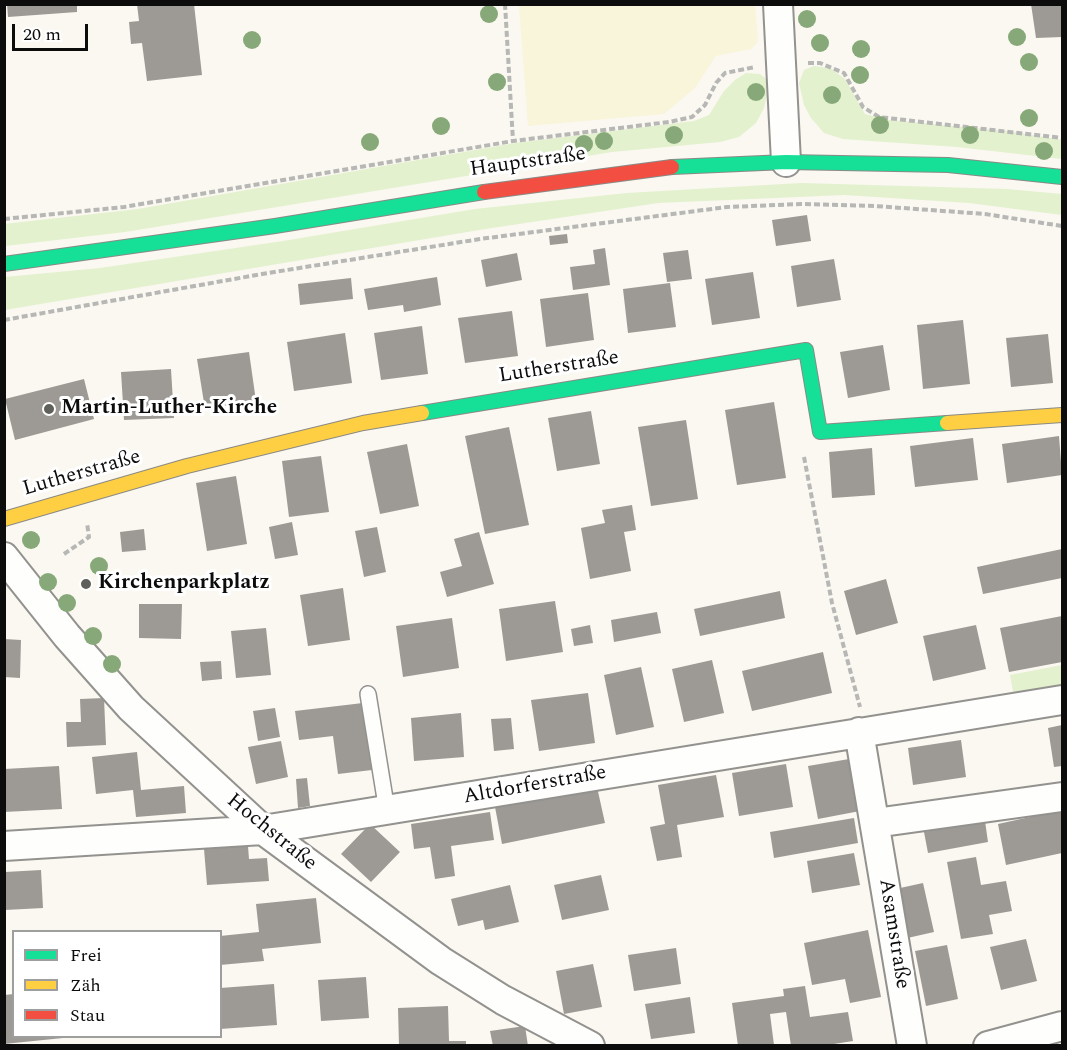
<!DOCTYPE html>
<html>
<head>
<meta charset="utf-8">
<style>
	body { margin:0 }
	#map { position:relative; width:1067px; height:1050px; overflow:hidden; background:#faf8f0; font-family:Spectral,serif }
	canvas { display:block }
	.frame { position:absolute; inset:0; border:6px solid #0c0c0c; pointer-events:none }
	.legend { position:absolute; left:12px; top:930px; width:210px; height:108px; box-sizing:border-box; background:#fff; border:2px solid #9e9e9e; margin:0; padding:8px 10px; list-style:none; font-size:18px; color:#0c0c0c }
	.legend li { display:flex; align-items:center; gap:12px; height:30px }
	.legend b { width:30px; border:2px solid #9e9e9e }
	.scale { position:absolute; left:12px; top:24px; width:76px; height:27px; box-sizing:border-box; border:3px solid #0c0c0c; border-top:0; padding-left:8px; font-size:18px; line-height:21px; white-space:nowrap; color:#0c0c0c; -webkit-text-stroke:4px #fff; paint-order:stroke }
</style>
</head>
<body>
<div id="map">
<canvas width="1067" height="1050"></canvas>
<div class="frame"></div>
<ul class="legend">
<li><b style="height:8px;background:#16e098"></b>Frei</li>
<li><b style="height:8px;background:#ffcf43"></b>Zäh</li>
<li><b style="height:8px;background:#f24e42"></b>Stau</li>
</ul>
<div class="scale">20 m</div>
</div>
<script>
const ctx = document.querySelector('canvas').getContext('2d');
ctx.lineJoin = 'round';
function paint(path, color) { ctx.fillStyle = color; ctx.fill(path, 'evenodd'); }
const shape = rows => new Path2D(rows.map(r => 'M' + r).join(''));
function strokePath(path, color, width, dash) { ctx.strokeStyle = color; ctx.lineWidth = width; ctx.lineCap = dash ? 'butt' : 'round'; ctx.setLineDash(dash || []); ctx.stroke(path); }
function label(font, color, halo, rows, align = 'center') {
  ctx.font = font + ' Spectral,serif'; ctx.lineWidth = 6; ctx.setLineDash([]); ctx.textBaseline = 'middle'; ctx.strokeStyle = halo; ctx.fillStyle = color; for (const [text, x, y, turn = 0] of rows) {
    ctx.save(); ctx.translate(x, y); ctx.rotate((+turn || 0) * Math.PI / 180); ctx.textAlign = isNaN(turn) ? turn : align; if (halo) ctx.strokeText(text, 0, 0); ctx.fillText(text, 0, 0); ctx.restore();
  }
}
paint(shape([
	[519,5,755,5,758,42,751,49,716,56,695,88,664,114,528,126]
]), '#f8f5db');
paint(shape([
	[814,66,830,68,845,79,865,114,889,120,1007,131,1062,140,1062,159,957,147,843,139,824,133,811,118,804,105,799,83,804,70],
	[746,73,760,74,770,82,764,108,756,123,739,137,720,142,612,152,125,232,5,246,4,224,138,209,515,143,694,121,709,115,724,91,735,80],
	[801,183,1007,189,1062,194,1062,215,969,203,844,195,658,203,479,230,5,310,5,277,100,268,283,241,475,209,627,193],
	[1062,665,1062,688,1014,697,1010,675]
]), '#e3f1ce');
paint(shape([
	[7,4,77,4,77,12,8,17],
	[137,4,194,4,202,75,147,81,142,43,131,44,129,22,139,21],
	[1031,4,1062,4,1062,37,1036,38],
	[807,215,811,241,776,246,772,220],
	[567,234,568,243,550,245,549,236],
	[605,248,610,285,573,290,570,267,595,264,593,250],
	[688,250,692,279,667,282,663,253],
	[517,253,522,280,486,287,481,260],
	[834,259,841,300,797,307,791,266],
	[753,272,760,318,712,325,705,279],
	[437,277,441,305,404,312,403,305,368,310,364,289],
	[351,278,353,299,300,305,298,284],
	[670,283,676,327,628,333,623,289],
	[588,293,594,340,546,347,540,299],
	[512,311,518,356,465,363,458,318],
	[963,320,970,384,923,389,917,325],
	[422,326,428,374,381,380,374,333],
	[345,333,352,383,294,391,287,342],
	[1048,334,1053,383,1011,387,1006,338],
	[883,345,890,390,848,398,840,352],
	[249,352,256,401,205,409,197,359],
	[171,369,174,418,124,420,121,372],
	[84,379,94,419,15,440,5,399],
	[774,402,786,478,737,485,725,410],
	[591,411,600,464,557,471,548,418],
	[686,420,698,499,651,506,638,427],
	[509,427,529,525,485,534,465,436],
	[1059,436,1062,475,1007,483,1002,444],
	[973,438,978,480,915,487,910,446],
	[407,444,419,506,380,514,367,452],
	[872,448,875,495,832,498,829,452],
	[321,456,329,512,289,517,282,461],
	[236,476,247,544,207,551,196,483],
	[632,505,636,530,624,532,631,571,590,579,581,528,605,523,602,510],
	[292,522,298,555,275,559,269,527],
	[377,527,386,572,364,577,355,531],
	[144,529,146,550,122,552,120,532],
	[479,532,494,584,447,597,440,572,462,566,454,539],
	[1062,549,1062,578,983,594,977,567],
	[886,579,898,623,856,635,844,591],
	[343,588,350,640,308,646,300,595],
	[780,591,785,618,700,636,694,609],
	[555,601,563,652,506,661,499,609],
	[139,604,182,604,181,639,139,638],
	[657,612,661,633,614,642,611,620],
	[1062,616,1062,662,1009,672,1000,628],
	[452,618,459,668,403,677,396,626],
	[590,625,593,643,574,646,571,629],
	[976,625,986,669,933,681,923,636],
	[266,628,271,675,236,678,231,631],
	[4,639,21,640,20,678,4,677],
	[823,652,832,693,752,711,742,671],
	[712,660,724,713,684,722,672,669],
	[221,661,222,679,202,681,200,662],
	[641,667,654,727,616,735,604,675],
	[588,693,595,743,539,751,531,700],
	[104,698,106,745,67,747,66,722,81,722,80,699],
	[363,703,372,770,338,774,333,736,299,740,295,711],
	[275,708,280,737,258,741,253,711],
	[461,713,464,757,414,761,411,718],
	[511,718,514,749,494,751,491,719],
	[1062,725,1062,766,1054,767,1048,728],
	[961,740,966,777,913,785,908,748],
	[281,741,288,777,256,784,248,747],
	[137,752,141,790,184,786,186,813,136,817,133,790,96,794,92,757],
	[849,759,860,811,818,819,808,766],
	[786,764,793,807,739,816,732,773],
	[59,766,62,809,4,812,4,769],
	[716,775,724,817,677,825,682,857,657,861,650,827,665,824,658,785],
	[307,778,310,806,298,808,296,779],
	[597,787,605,823,502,844,495,807],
	[1062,810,1062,853,1006,865,998,824],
	[490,812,494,840,451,846,455,876,435,879,430,847,414,849,411,824],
	[854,818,858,843,774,858,770,832],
	[985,821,988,842,928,853,924,832],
	[370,824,400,852,371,882,341,854],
	[248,846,249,859,267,858,269,881,207,885,204,849],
	[854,853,860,885,812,893,807,861],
	[976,857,981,885,1006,881,1012,911,989,915,993,934,961,939,947,862],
	[41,870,43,908,5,910,5,872],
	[601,875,609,910,562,920,554,885],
	[923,883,934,932,903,939,891,890],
	[510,885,519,922,485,930,483,920,458,926,451,899],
	[316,898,321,943,262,949,264,961,220,965,220,936,259,932,256,904],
	[868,930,881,997,850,1003,845,979,812,985,804,943],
	[1026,939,1037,981,1001,990,990,947],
	[947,945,958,999,926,1006,915,951],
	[676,948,681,984,634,991,628,955],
	[593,964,602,1007,564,1014,556,971],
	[366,977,369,1018,321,1021,318,980],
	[274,984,277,1025,220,1029,220,988],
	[805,986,810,1017,848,1012,853,1041,821,1046,791,1046,786,1012,770,1014,774,1045,738,1046,732,1003,784,996,783,989],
	[14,994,14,1036,63,1038,4,1044,4,995],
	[690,997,695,1033,651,1039,645,1004],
	[448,1006,449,1041,466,1041,466,1046,399,1046,398,1008],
	[525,1026,528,1046,493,1046,490,1031]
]), '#9d9a96');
const lane = shape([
	[368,694,387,811]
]);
const street = shape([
	[778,4,786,162],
	[4,557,67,636,131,708,263,830,441,961,503,1000,590,1046],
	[859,732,912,1046],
	[875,823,1062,797],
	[4,846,263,830,1062,700],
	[988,1046,1062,1026]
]);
const fast = shape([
	[672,167,786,162,948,165,1062,177],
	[4,264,275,226,484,192],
	[422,413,806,350,820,432,947,423]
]);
const slow = shape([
	[947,423,1062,415],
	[4,519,187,466,363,423,422,413]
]);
const jam = shape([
	[484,192,672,167]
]);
strokePath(lane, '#93928f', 18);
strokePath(street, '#93928f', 32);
strokePath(fast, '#8a8985', 16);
strokePath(slow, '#8a8985', 16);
strokePath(jam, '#8a8985', 16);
strokePath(shape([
	[505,4,513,141],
	[808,63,820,63,844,73,863,107,879,117,1062,138],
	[4,219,124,207,513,141,669,122,692,117,705,105,716,83,725,73,755,67],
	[4,320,262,274,480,239,727,207,801,204,875,206,985,214,1062,226],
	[804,457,832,603,860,707],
	[64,554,89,537,87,523]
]), '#b7b7b5', 4, [6, 3]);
strokePath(lane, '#fefefd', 15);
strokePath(street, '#fefefd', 28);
strokePath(fast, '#16e098', 14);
strokePath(slow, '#ffcf43', 14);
strokePath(jam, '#f24e42', 14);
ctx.fillStyle = '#87a979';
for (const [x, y] of [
	[489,14],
	[807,19],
	[1017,37],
	[252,40],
	[820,43],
	[861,49],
	[1029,62],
	[860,75],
	[497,82],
	[756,92],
	[832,95],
	[1029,118],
	[880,125],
	[441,126],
	[674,135],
	[970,135],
	[604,141],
	[370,142],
	[584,144],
	[1044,151],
	[31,540],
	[99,566],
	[48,582],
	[67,603],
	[93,636],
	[112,664]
]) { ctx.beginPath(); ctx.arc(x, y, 9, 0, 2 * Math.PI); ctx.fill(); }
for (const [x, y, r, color] of [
	[49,409,6,"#5f5f5c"],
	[86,584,6,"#5f5f5c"]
]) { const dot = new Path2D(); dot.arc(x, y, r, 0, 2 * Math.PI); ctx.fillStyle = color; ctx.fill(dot); strokePath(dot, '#fff', 2); }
label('21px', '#0c0c0c', '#fff', [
	["Hauptstraße",528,163,-8],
	["Lutherstraße",559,368,-9],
	["Lutherstraße",82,474,-16],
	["Altdorferstraße",535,786,-10],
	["Hochstraße",271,833,39],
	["Asamstraße",893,934,81]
]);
label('bold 21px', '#0c0c0c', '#fff', [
	["Martin-Luther-Kirche",61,409],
	["Kirchenparkplatz",98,584]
], 'left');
</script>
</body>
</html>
